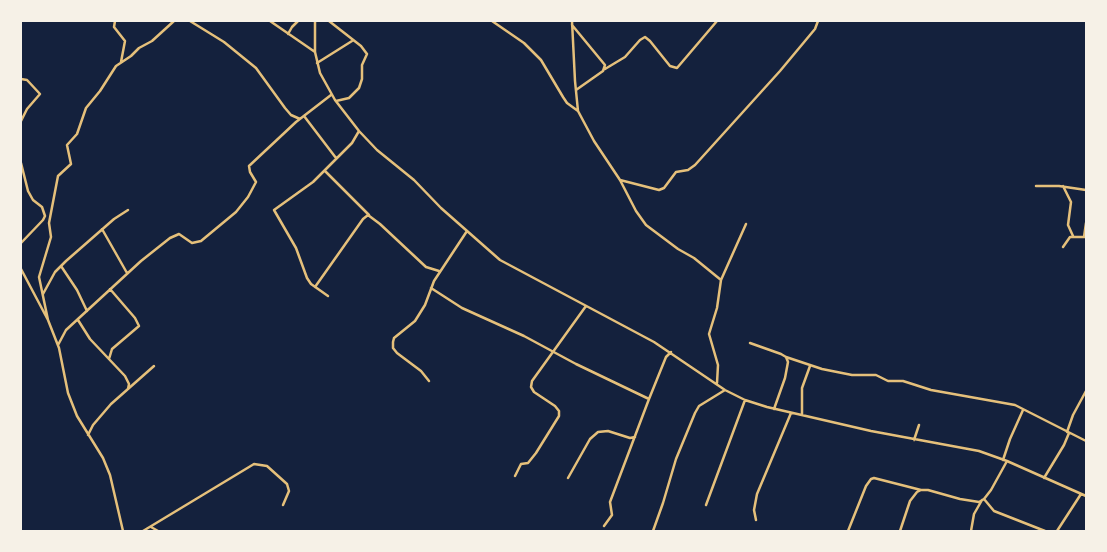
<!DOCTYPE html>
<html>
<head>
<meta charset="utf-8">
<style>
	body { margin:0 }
	#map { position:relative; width:1107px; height:552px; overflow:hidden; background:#14213d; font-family:Poppins,sans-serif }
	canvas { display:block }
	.frame { position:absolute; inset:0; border:22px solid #f6f1e7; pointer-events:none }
</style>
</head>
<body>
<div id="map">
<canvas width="1107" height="552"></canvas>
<div class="frame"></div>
</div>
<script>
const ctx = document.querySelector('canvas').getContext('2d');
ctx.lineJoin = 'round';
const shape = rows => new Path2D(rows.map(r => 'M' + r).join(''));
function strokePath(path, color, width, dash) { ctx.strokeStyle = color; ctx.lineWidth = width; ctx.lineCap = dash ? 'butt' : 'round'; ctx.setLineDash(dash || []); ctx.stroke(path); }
strokePath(shape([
	[115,21,114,27,125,41,121,62],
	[190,21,224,42,256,68,285,108,291,115,300,119],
	[270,21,315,52],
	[315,21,315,52,320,73,335,100,359,131,377,150,414,180,441,208,500,260,654,342,725,390,745,400,767,407,871,431,979,451,1007,461,1086,496],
	[329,21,361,46,367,54,362,65,362,79,359,88,349,98,336,101],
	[492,21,524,43,541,60,563,97,567,103,578,111,594,141,620,180,659,190,664,188,676,172,688,170,695,165,780,71,815,29,818,21],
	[572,21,575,81,578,111],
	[572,25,605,65,603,71,576,90],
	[288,34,292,27,298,21],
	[317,63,352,41],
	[605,69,625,57,640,40,645,37,650,41,670,66,677,68,717,21],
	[21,79,27,80,40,94,27,109,21,121],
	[304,116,336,158],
	[21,163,28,191,33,200,42,207,45,216,43,220,21,243],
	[325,171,369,215],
	[620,180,636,211,646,225,678,249,694,258,721,280],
	[1036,186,1059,186,1086,190],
	[1063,186,1071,202,1068,225,1073,236],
	[102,229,127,273],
	[1084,237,1086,223],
	[1063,247,1070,237,1086,237],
	[61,266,77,290,87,311],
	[21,269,48,320,59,348,68,393,77,416,103,458,110,475,123,531],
	[315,287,363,219,368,215,380,224,426,267,439,271],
	[431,288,462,308,524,336,576,364,649,399],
	[43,294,55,272,66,261,114,219,128,210],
	[328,296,311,284,307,278,296,248,274,210,313,182,352,143,359,131],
	[48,320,39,277,51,237,49,223,58,176,71,164,67,145,77,134,86,108,100,91,116,66,131,56,139,48,152,41,174,21],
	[78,320,90,339,125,376,129,384,128,389],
	[750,343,781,354,786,357,788,362,785,378,774,409],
	[58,345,66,330,141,261,170,238,179,234,192,243,201,241,236,212,248,197,256,182,250,172,249,166,296,122,331,95],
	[786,357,822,369,852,375,876,375,888,381,903,381,931,390,1015,405,1086,441],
	[109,359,112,349,139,326,135,318,110,289],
	[429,381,421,371,397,353,393,348,393,342,394,338,415,321,425,305,434,281,467,231],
	[717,383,718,365,709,334,717,308,721,280,746,224],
	[802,415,802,388,810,366],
	[1067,432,1073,415,1086,391],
	[88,435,93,425,111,404,154,366],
	[914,440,919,425],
	[1003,460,1010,439,1023,410],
	[515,476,521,464,528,463,536,453,559,416,559,411,555,406,534,392,531,387,532,381,586,306],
	[568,478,590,439,598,432,608,431,630,438,635,437],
	[1044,478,1064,445,1069,433],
	[984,499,994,511,1045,531],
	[706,505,745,400],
	[756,520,754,510,757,494,791,413],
	[604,526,612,515,610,502,649,399,666,357,671,352],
	[151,527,158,531],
	[143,531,254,464,267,466,287,484,289,491,283,505],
	[653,531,663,503,676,459,695,413,699,406,725,390],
	[848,531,866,486,871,479,874,478,921,490],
	[900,531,910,501,917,492,921,490,928,490,960,499,979,502,984,499,991,490,1007,461],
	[971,531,974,514,982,500],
	[1057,531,1081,494]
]), '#e5c07b', 2.5);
</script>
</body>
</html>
